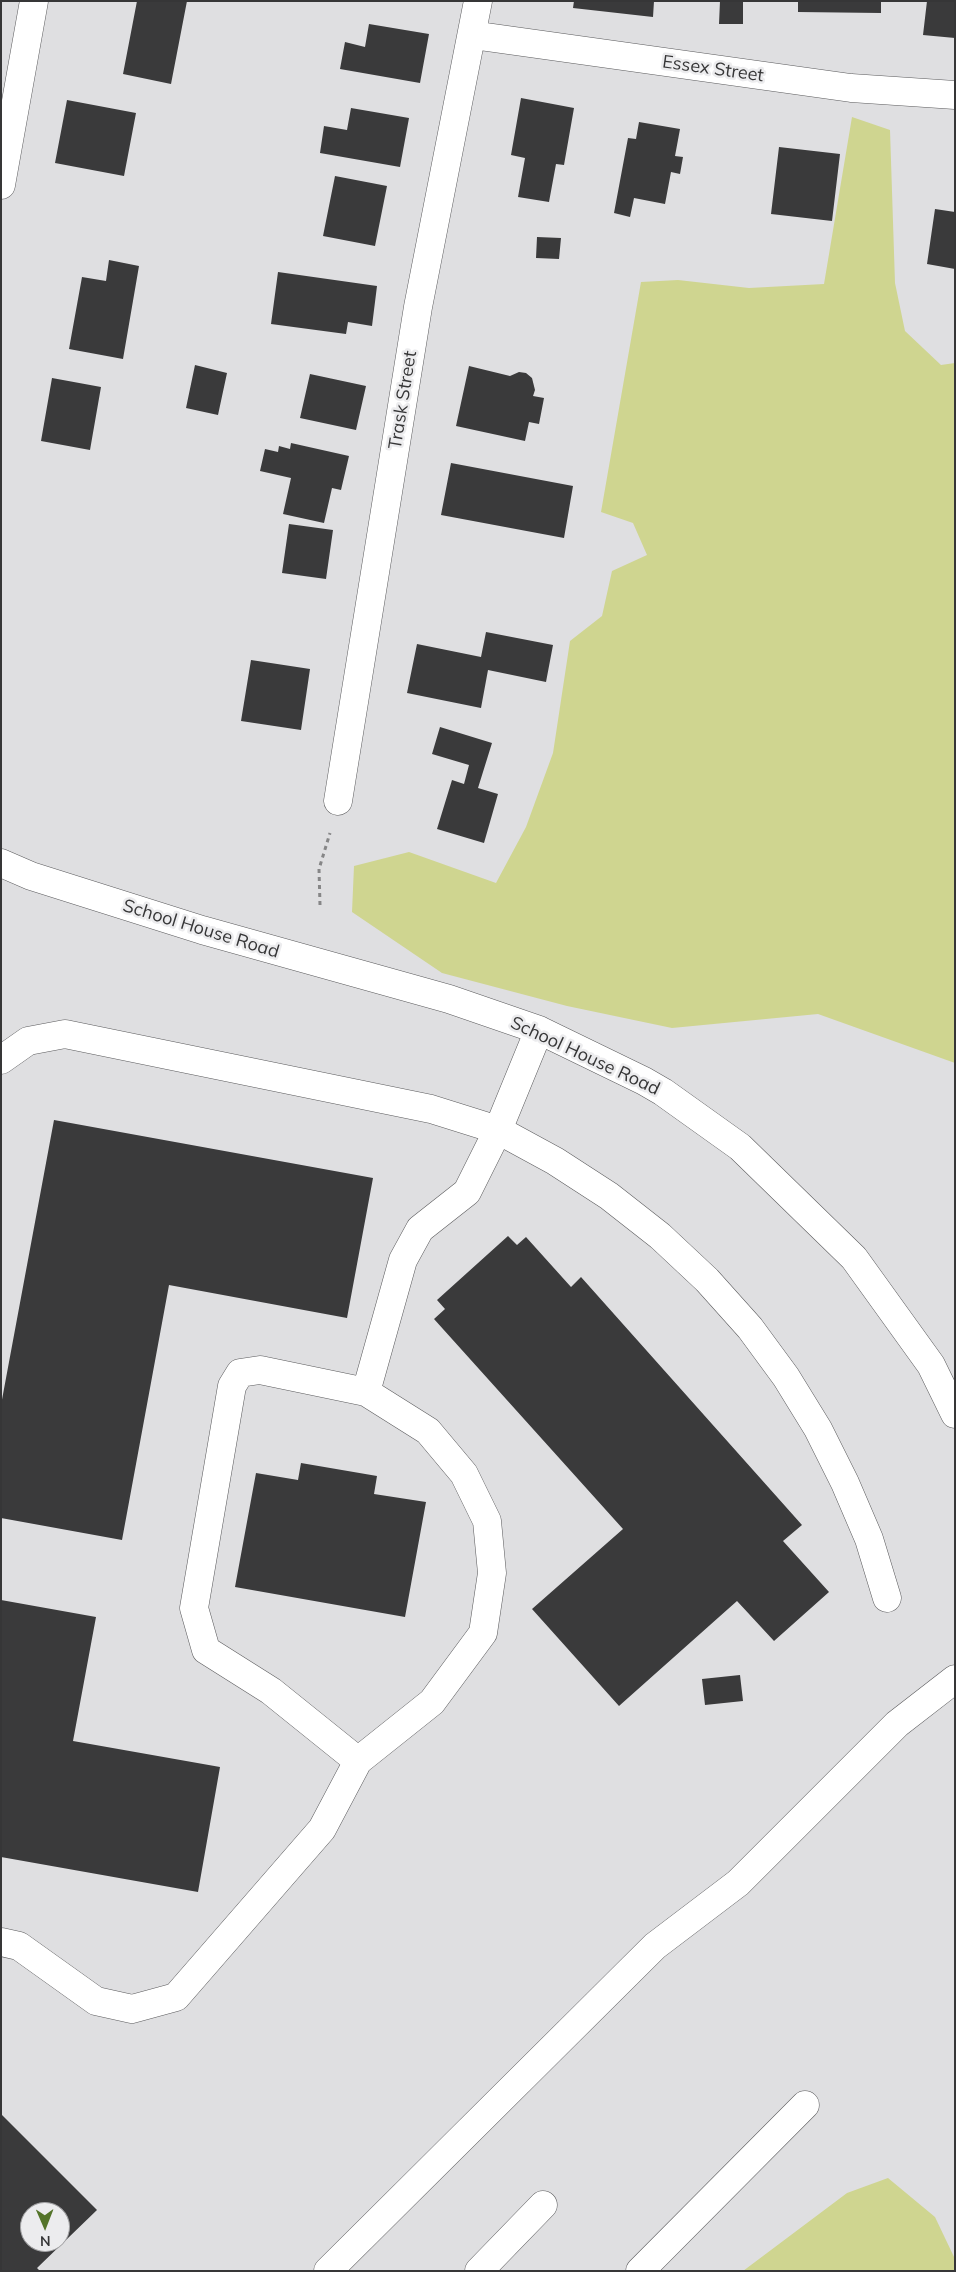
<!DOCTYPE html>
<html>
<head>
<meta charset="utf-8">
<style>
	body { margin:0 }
	#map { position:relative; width:956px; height:2272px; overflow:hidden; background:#dfdfe1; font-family:Mulish,sans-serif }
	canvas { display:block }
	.frame { position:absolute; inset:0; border:2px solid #363637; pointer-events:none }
	.north { position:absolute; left:20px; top:2202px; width:50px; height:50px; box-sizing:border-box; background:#ececee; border:1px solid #a3a3a5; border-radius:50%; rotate:179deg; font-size:14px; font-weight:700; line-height:20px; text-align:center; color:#363637 }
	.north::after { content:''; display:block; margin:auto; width:18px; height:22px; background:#54742a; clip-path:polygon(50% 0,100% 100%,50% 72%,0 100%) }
</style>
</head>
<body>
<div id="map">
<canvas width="956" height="2272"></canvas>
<div class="frame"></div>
<div class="north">N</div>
</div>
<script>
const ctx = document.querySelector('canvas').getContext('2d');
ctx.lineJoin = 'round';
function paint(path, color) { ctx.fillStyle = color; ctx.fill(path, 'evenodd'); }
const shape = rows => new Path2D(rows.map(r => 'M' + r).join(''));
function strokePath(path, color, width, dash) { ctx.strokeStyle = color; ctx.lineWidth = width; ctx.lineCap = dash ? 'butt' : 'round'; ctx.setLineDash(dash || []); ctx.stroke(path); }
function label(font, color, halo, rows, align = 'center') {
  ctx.font = font + ' Mulish,sans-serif'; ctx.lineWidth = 5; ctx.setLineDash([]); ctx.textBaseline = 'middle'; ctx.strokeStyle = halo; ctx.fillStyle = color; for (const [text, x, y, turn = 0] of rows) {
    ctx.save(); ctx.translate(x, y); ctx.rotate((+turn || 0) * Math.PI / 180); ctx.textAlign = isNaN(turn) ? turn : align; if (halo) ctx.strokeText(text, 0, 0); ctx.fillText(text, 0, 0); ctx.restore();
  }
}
paint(shape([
	[852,117,890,130,895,283,905,331,941,365,955,363,955,1063,818,1014,672,1028,567,1006,442,973,352,912,354,866,409,852,496,883,526,827,553,753,570,641,602,616,612,571,647,555,633,523,601,512,641,282,678,280,749,288,824,284],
	[888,2178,935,2217,955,2259,955,2271,743,2271,847,2193]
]), '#cfd590');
paint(shape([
	[137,1,187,1,171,84,123,74],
	[574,1,654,1,653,17,573,8],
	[720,1,743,1,743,24,719,24],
	[798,1,881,1,881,13,798,12],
	[927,1,955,1,955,38,923,35],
	[369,24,429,34,420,83,340,69,345,42,365,47],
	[521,98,574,108,564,165,556,164,549,202,518,197,525,158,511,155],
	[67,100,136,113,124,176,55,163],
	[351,108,409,118,400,167,320,153,324,126,347,130],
	[639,122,680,129,675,156,683,157,680,174,671,172,665,204,634,198,630,217,614,213,628,138,636,139],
	[779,147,840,154,832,221,771,214],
	[335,176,387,186,375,246,323,236],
	[935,209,955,212,955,269,927,264],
	[537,237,561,238,559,259,536,258],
	[109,260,139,266,123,359,69,349,82,277,106,281],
	[278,272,377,286,372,326,348,322,346,334,271,324],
	[195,365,227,373,218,415,186,408],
	[469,366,510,376,519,372,526,373,532,378,535,390,533,396,544,398,539,424,529,422,525,441,456,426],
	[310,374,366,386,356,430,300,418],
	[52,378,101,387,90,450,41,441],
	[291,443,349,456,341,490,332,488,324,523,283,514,291,478,260,471,265,449,278,452,279,446,290,449],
	[451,463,573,486,564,538,441,515],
	[289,524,333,530,326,579,282,573],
	[486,632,553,645,546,682,488,670,481,708,407,693,417,644,481,657],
	[251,660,310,669,301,730,241,721],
	[440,727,492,743,478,788,498,794,484,843,437,829,452,780,464,784,469,765,432,754],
	[54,1120,373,1178,347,1318,169,1285,122,1540,1,1518,1,1405],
	[508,1236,517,1245,526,1237,571,1287,581,1277,802,1525,783,1541,829,1592,774,1641,737,1601,619,1706,532,1609,623,1529,434,1319,445,1309,437,1300],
	[301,1463,377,1476,374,1494,426,1502,405,1617,235,1587,256,1473,298,1480],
	[1,1600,96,1617,73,1741,220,1767,198,1892,1,1857],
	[740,1675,743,1701,705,1705,702,1679],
	[1,2114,97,2210,37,2268,40,2271,1,2271],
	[30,2212,60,2212,60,2242,30,2242]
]), '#3a3a3b');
const minor = shape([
	[472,35,851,88,955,95],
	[1,185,34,1],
	[338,801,418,307,478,1],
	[1,863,31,876,202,930,449,999,539,1030,644,1081,663,1092,740,1147,854,1258,931,1365,955,1414],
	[1,1060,28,1041,65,1034,431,1109,498,1130,555,1161,609,1196,660,1236,707,1280,750,1328,786,1377,818,1429,845,1483,869,1539,887,1598],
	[366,1392,428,1431,464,1474,487,1521,492,1573,483,1633,432,1702,358,1761,271,1691,206,1650,194,1608,232,1386,240,1373,260,1370,366,1392,403,1260,420,1229,467,1192,498,1130,539,1030],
	[1,1942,19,1946,96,2001,132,2009,176,1997,322,1829,358,1761],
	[328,2271,655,1946,738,1883,897,1724,955,1679],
	[479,2271,543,2205],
	[640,2271,805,2105]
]);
strokePath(minor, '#5b5b5d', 29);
strokePath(shape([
	[320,905,319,869,330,833]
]), '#868687', 3, [4, 4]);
strokePath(minor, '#fff', 28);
label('18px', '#363637', '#ececee', [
	["Essex Street",713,69,8],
	["Trask Street",403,400,-81],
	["School House Road",201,929,17],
	["School House Road",585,1056,25]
]);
</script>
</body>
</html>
